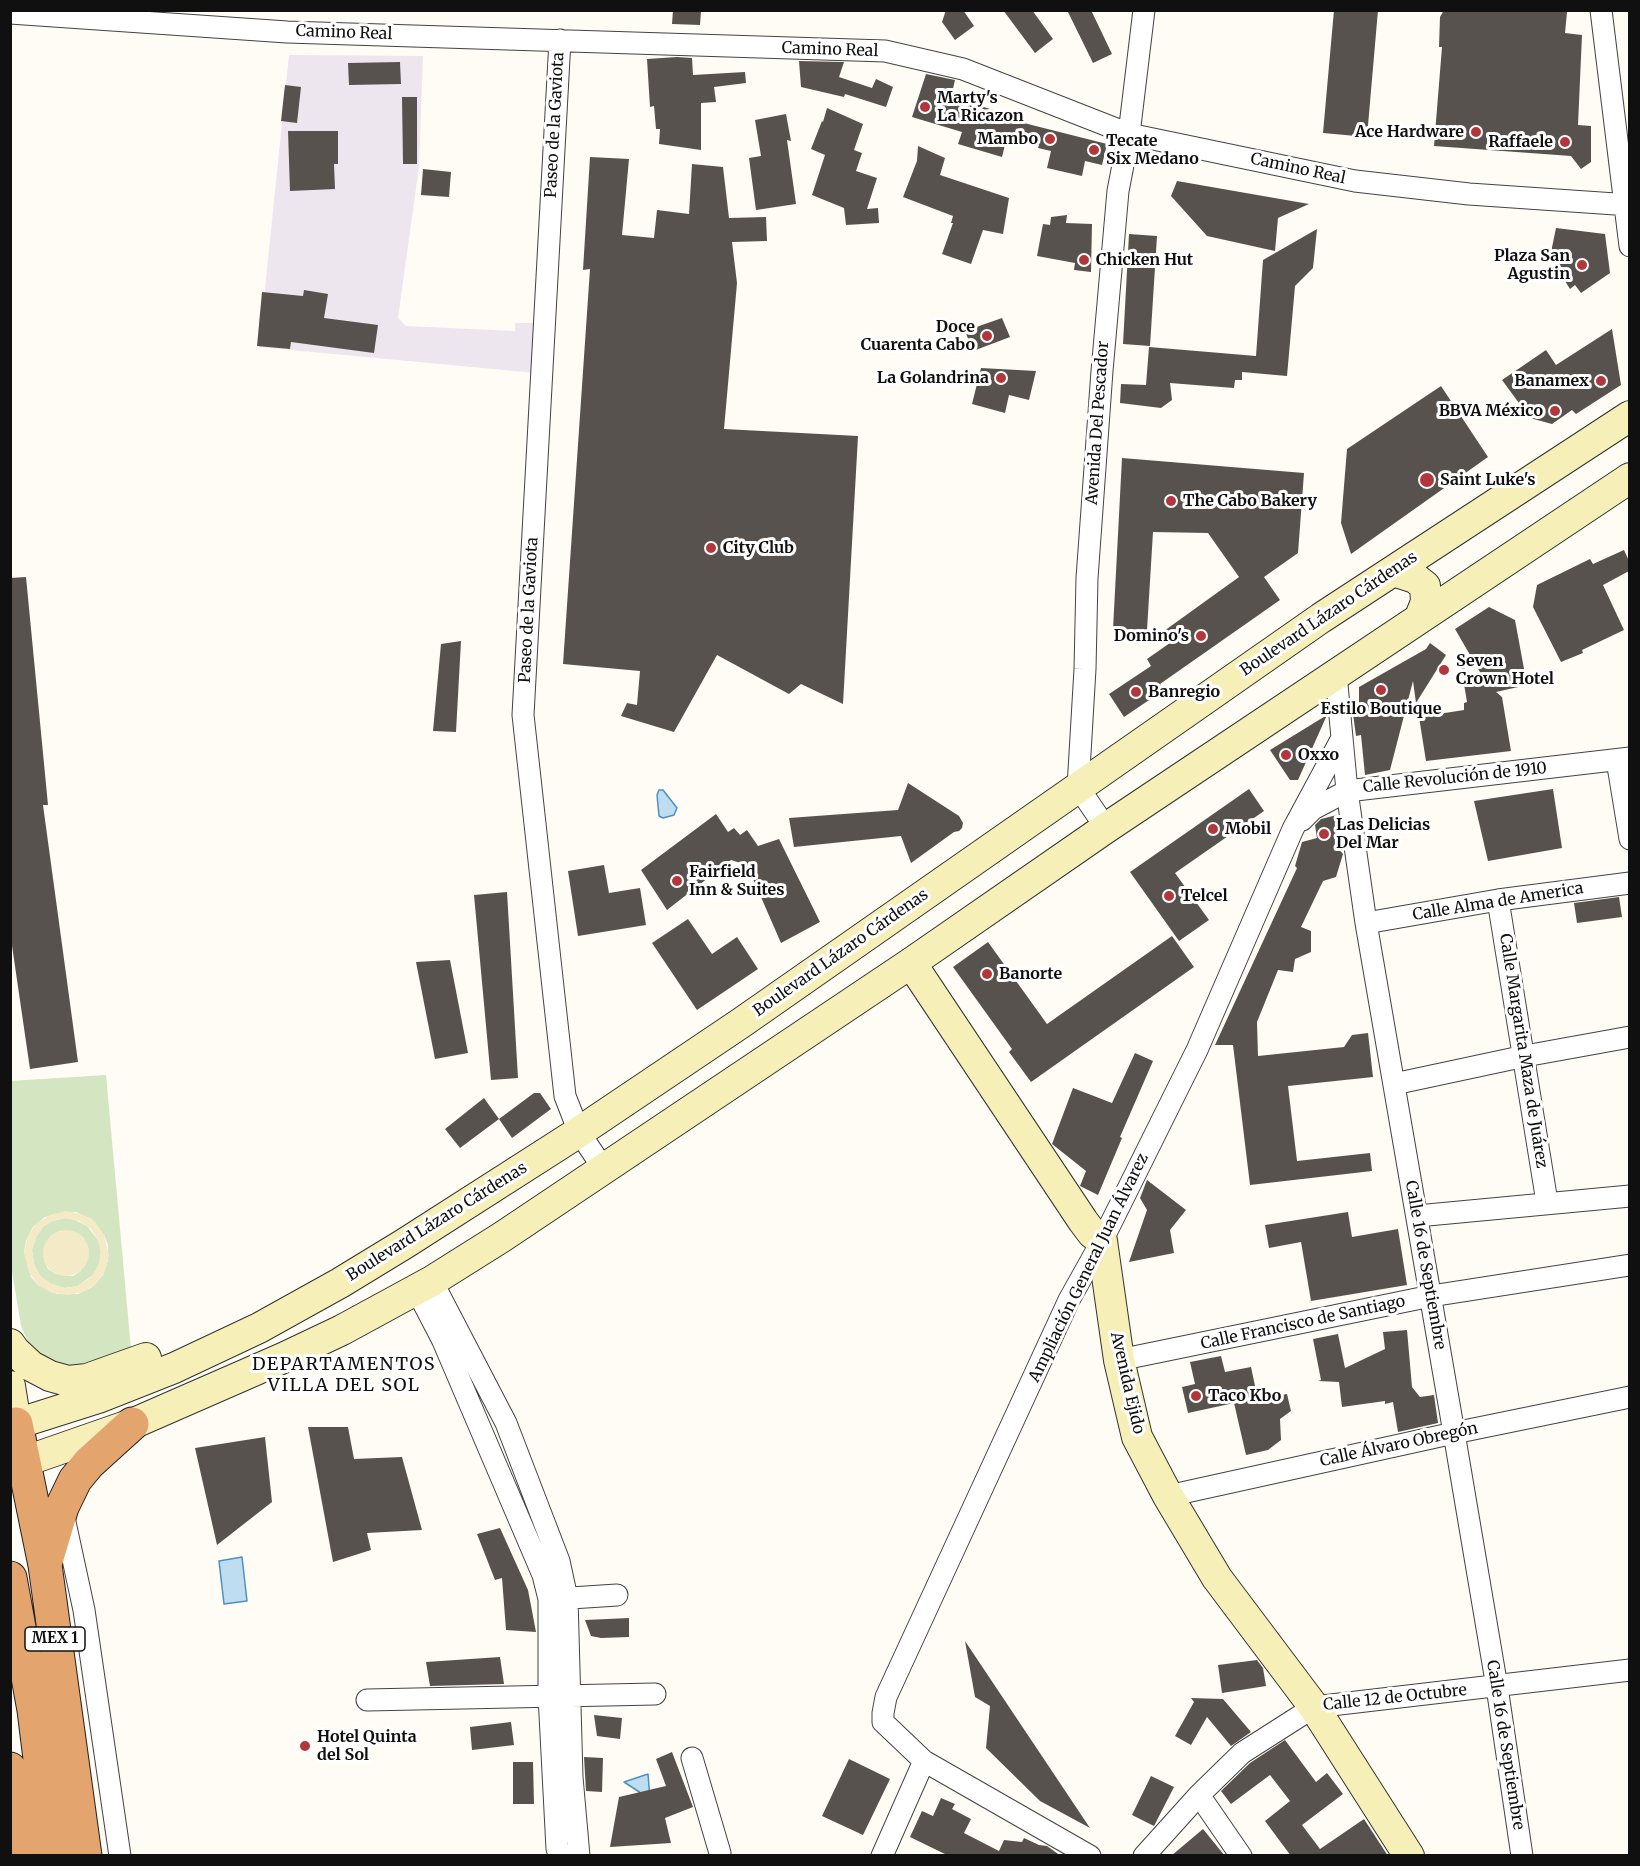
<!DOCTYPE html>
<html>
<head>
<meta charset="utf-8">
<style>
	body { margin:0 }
	#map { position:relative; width:1640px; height:1866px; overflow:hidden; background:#fefcf5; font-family:Merriweather,serif }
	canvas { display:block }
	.frame { position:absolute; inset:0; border:12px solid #101010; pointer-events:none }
</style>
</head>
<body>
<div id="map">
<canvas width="1640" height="1866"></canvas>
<div class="frame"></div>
</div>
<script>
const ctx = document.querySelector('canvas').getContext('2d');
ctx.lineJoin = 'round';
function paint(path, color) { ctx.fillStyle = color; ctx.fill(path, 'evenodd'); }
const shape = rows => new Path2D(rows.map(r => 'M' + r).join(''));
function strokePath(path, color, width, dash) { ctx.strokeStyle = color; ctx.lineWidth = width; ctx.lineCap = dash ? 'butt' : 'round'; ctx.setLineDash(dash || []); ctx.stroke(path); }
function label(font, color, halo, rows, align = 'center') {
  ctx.font = font + ' Merriweather,serif'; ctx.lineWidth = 6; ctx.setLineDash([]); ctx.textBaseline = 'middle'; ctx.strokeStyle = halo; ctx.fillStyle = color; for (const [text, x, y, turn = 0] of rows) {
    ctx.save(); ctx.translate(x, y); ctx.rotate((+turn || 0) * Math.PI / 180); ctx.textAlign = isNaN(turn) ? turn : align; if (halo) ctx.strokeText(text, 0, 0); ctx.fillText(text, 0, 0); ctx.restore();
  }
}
paint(shape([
	[289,55,423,56,419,167,398,318,406,326,515,331,515,323,539,323,536,373,259,347]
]), '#ede6ee');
paint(shape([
	[106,1075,131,1349,77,1365,62,1365,48,1360,33,1349,28,1342,21,1326,11,1265,10,1081],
	[76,1212,91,1219,104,1235,108,1245,108,1260,103,1275,92,1287,78,1294,57,1294,38,1285,31,1277,24,1252,26,1241,33,1227,45,1217],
	[66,1218,75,1220,87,1226,98,1240,101,1249,100,1263,93,1275,78,1286,65,1288,51,1284,40,1276,34,1264,32,1250,36,1237,44,1226,52,1221],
	[59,1231,77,1233,84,1238,81,1271,73,1276,56,1274,48,1269,44,1260,51,1236]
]), '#d4e6c1');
paint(shape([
	[66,1211,81,1214,95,1222,104,1235,109,1255,105,1271,96,1284,83,1292,68,1295,52,1293,38,1285,29,1272,24,1252,28,1236,37,1223,50,1215],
	[66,1218,79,1221,91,1229,98,1240,101,1254,98,1267,90,1278,78,1286,65,1288,51,1284,40,1276,34,1264,32,1250,36,1237,44,1226,52,1221],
	'43 1253a23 23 0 1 1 46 0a23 23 0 1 1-46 0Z'
]), '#f4eac7');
const water = shape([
	[659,790,663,790,677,808,674,815,663,818,659,816,657,795,659,790],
	[242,1557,247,1601,224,1604,219,1561,242,1557],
	[648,1774,650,1799,624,1782,648,1774]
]);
paint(water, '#bfddf0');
strokePath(water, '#4e91bf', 1.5);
paint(shape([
	[673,10,701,11,700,25,672,24],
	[946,10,963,10,974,26,955,40,942,22],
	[1003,10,1032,10,1053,39,1035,53],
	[1067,10,1091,10,1112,54,1093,63],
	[1334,10,1378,10,1367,137,1323,133],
	[1444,10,1551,10,1567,12,1565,33,1582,35,1578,125,1591,126,1591,162,1581,169,1571,156,1434,146,1442,47,1439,47,1440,17],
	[677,57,692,58,693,75,745,72,746,83,714,87,716,102,701,103,701,150,659,144,660,129,656,129,654,106,650,107,647,59],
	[799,61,844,62,839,77,872,88,876,79,893,87,886,107,845,94,844,97,801,87],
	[400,62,401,84,349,85,348,63],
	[926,74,955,80,951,97,1013,116,1012,120,1107,144,1102,165,1085,161,1082,176,1047,168,1051,151,1038,148,1039,145,1007,137,1002,157,958,144,962,132,912,117],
	[285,85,301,87,297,123,281,121],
	[402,97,417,97,417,164,403,164],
	[827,108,863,124,854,150,862,153,856,171,877,178,867,209,878,208,879,223,846,225,844,208,812,195,825,155,811,149,822,121,823,122],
	[786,114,791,141,787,140,796,204,756,210,749,158,761,156,755,120],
	[288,131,338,131,338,164,334,164,335,189,290,191],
	[918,146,945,158,940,175,1009,198,1003,234,983,230,971,264,942,254,953,223,951,223,953,216,903,197,917,161],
	[590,157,629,159,622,235,654,238,657,210,689,214,692,164,723,167,729,218,766,217,767,241,732,242,737,283,724,429,858,436,843,704,801,684,789,694,717,655,674,732,621,716,627,703,637,705,640,671,563,664,590,269,583,270],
	[423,169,451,172,449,197,421,195],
	[1177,181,1309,204,1278,218,1275,251,1207,236,1171,196],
	[1067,215,1066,223,1092,224,1091,272,1074,270,1075,263,1037,256,1043,224,1050,225,1051,217],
	[1556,228,1605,234,1610,273,1581,293,1575,285,1570,289,1550,257],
	[1317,229,1313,268,1295,286,1287,376,1242,372,1242,380,1235,380,1234,388,1170,383,1172,400,1161,408,1120,403,1121,384,1146,385,1149,347,1256,356,1263,260],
	[1129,234,1157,236,1150,346,1123,344],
	[304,290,328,294,324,318,378,325,374,353,291,342,290,349,257,346,262,292,303,296],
	[1002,318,1010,337,973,351,965,331],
	[1612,329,1621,385,1576,414,1572,410,1552,424,1530,418,1502,380,1546,350,1556,365],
	[981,368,1036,371,1029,400,1009,395,1005,413,972,404],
	[1441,386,1488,457,1351,554,1341,523,1347,449],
	[1122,458,1304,473,1298,553,1264,577,1280,600,1160,684,1164,690,1124,717,1109,694,1151,666,1147,659,1187,631,1164,631,1239,577,1208,533,1153,532,1147,630,1113,629],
	[1624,550,1629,561,1629,571,1603,585,1624,630,1582,650,1583,653,1561,662,1533,607,1537,585,1590,559,1593,564],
	[26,577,48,805,43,805,78,1062,30,1069,10,932,10,578],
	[1489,607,1515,620,1527,685,1496,692,1502,697,1511,751,1426,761,1419,717,1464,710,1464,703,1467,702,1461,666,1488,686,1455,629],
	[461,641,456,732,433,731,441,644],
	[1430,643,1446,655,1416,703,1413,681,1390,770,1365,775,1361,735,1356,736,1353,714,1359,712,1359,687,1426,649],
	[1327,715,1298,780,1290,780,1270,750],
	[908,783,959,816,963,823,962,828,959,831,954,832,911,863,901,836,794,847,789,818,898,810],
	[1249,789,1264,811,1175,873,1209,920,1179,941,1130,872],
	[1553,789,1562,848,1488,861,1474,801],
	[716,814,728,832,734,828,740,835,747,830,758,846,779,839,820,922,781,943,747,865,731,860,667,910,641,870],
	[1337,815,1341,837,1335,845,1343,854,1336,877,1323,881,1301,927,1311,931,1311,952,1295,959,1293,972,1278,970,1257,1022,1258,1056,1344,1047,1352,1035,1368,1033,1373,1077,1288,1086,1297,1161,1370,1153,1372,1171,1250,1185,1233,1045,1215,1045,1297,868,1295,866,1302,842,1317,838,1315,825,1321,819],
	[604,865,609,893,640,888,646,925,578,936,568,871],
	[507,892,518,1078,491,1080,474,895],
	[1619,897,1622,917,1577,923,1574,903],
	[688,919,712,954,737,937,758,969,697,1010,652,943],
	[1172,936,1194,967,1031,1082,1009,1052,1012,1049,953,967,988,942,1047,1024],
	[450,960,468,1053,435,1059,416,962],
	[1135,1053,1153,1061,1120,1137,1122,1138,1098,1195,1080,1186,1086,1171,1052,1144,1073,1088,1112,1103],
	[534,1093,540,1093,551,1109,512,1138,499,1119],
	[484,1098,499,1119,460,1148,445,1129],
	[1147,1180,1186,1210,1170,1230,1174,1253,1129,1262,1147,1210,1140,1198],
	[1348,1212,1352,1237,1398,1229,1407,1285,1311,1301,1301,1242,1269,1248,1265,1225],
	[1407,1330,1412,1387,1420,1397,1434,1395,1438,1423,1398,1432,1393,1402,1385,1404,1385,1401,1342,1407,1339,1382,1318,1381,1321,1380,1313,1339,1338,1334,1345,1368,1385,1349,1383,1332],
	[1221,1356,1225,1372,1251,1367,1258,1400,1287,1394,1291,1411,1280,1419,1281,1440,1268,1450,1246,1455,1234,1403,1188,1413,1182,1387,1195,1384,1190,1362],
	[308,1427,348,1427,354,1459,402,1457,422,1530,367,1533,371,1550,333,1562],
	[265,1437,272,1502,217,1545,195,1448],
	[500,1528,528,1590,536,1632,506,1630,502,1578,495,1580,477,1534],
	[629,1618,629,1637,601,1638,591,1636,585,1620],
	[965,1641,1090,1828,1040,1801,986,1748,990,1706,975,1697],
	[500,1657,504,1684,430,1686,426,1662],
	[1257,1660,1263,1668,1266,1686,1222,1693,1218,1665],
	[1191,1698,1223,1699,1251,1732,1231,1746,1207,1717,1191,1745,1175,1736,1194,1702],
	[594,1715,622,1718,620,1739,597,1736],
	[511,1722,514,1745,472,1750,470,1727],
	[1285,1740,1316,1782,1327,1773,1343,1794,1302,1825,1320,1849,1364,1819,1388,1856,1291,1856,1265,1821,1290,1801,1270,1775,1231,1804,1221,1791,1250,1763],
	[672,1752,693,1807,665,1818,671,1843,610,1847,619,1797,666,1786,656,1759],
	[584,1757,603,1758,602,1792,586,1791],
	[849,1759,890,1779,863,1835,822,1816],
	[513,1762,533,1762,534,1804,513,1804],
	[1151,1776,1174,1787,1154,1826,1132,1815],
	[941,1798,955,1804,952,1809,971,1819,964,1833,999,1851,1004,1840,1022,1842,1024,1838,1039,1845,1047,1846,1061,1856,949,1856,910,1837,922,1811,933,1816],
	[1203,1829,1225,1856,1171,1856]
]), '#58524e');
const street = shape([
	[1601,10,1630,246],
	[10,13,287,32,885,51,963,69,1129,134,1355,181,1469,194,1630,205],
	[560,40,523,715,565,1096,579,1132,603,1168],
	[1336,674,1347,791,1366,923,1454,1433,1497,1687,1522,1856],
	[1617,760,1630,839],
	[1302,820,1313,809,1347,791,1630,758],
	[1106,828,1078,787,1085,669,1087,578,1102,371,1118,191,1129,134,1144,10],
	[1498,900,1547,1202],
	[1366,923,1498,900,1630,883],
	[1394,1084,1525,1056,1630,1037],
	[1417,1216,1630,1196],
	[432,1281,506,1423,559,1561,567,1598,572,1777,579,1856],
	[416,1289,443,1341,543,1575,549,1599,549,1696,557,1849,563,1856],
	[1119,1360,1431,1296,1630,1265],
	[1168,1496,1454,1433,1630,1397],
	[63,1513,84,1610,120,1856],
	[555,1599,617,1595],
	[367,1700,655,1694],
	[692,1758,720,1853,720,1856],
	[924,1761,1090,1856],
	[1199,1795,1241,1856],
	[882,1856,924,1761,883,1722,883,1713,886,1697,1069,1300,1102,1241,1197,1050,1293,829,1342,738],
	[1144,1856,1199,1795,1242,1753,1314,1707,1630,1670]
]);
const secondary = shape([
	[1393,571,1415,578,1425,586,1426,602,1420,617],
	[911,963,1083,1221,1092,1233,1102,1241,1119,1360,1137,1437,1168,1496,1217,1578,1314,1707,1409,1856],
	[10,1344,15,1351,31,1366,50,1376,68,1381,87,1379,146,1358],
	[10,1386,16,1424,98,1398,174,1368,259,1328,340,1283,404,1244,579,1132,741,1023,1321,618,1630,416],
	[23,1462,132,1424,283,1358,342,1330,432,1281,502,1237,911,963,1106,828,1630,478]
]);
const highway = shape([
	[10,1425,16,1424,45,1565,85,1856],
	[46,1561,62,1507,75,1480,89,1463,132,1424],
	[10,1578,34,1710,52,1856],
	[10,1769,23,1856]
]);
strokePath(street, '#434343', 23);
strokePath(secondary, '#323232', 32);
strokePath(highway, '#212121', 35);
strokePath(street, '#fff', 21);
strokePath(secondary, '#f6f0b8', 30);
strokePath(highway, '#e4a46d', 33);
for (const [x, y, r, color] of [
	[925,107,6,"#b1373c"],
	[1476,132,6,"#b1373c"],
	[1050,139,6,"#b1373c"],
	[1565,142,6,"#b1373c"],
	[1094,150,6,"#b1373c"],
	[1084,260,6,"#b1373c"],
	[1582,265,6,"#b1373c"],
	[987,336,6,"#b1373c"],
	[1001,378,6,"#b1373c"],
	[1601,381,6,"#b1373c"],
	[1555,411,6,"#b1373c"],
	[1427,480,8,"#b1373c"],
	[1171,501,6,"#b1373c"],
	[711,548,6,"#b1373c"],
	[1201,636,6,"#b1373c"],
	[1444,670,6,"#b1373c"],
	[1381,690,6,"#b1373c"],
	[1136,692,6,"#b1373c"],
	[1286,755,6,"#b1373c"],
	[1213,829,6,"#b1373c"],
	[1324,834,6,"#b1373c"],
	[677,881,6,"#b1373c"],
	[1169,896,6,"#b1373c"],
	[987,974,6,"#b1373c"],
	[1196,1396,6,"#b1373c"],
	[305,1746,6,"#b1373c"]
]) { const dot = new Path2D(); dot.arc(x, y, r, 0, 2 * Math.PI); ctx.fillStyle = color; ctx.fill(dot); strokePath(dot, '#fff', 2); }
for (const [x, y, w] of [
	[55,1639,60]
]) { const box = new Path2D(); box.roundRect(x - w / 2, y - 12, w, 24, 4.5); ctx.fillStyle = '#fff'; ctx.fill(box); strokePath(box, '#101010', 1.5); }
label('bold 15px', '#101010', null, [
	["MEX 1",55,1639]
]);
label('16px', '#101010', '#fff', [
	["Camino Real",344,33,2],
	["Camino Real",830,50,2],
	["Paseo de la Gaviota",555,125,-87],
	["Camino Real",1298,169,12],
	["Avenida Del Pescador",1098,423,-86],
	["Paseo de la Gaviota",529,610,-87],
	["Boulevard Lázaro Cárdenas",1329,614,-34],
	["Calle Revolución de 1910",1455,778,-6],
	["Calle Alma de America",1498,902,-9],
	["Boulevard Lázaro Cárdenas",841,953,-35],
	["Calle Margarita Maza de Juárez",1523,1051,81],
	["Boulevard Lázaro Cárdenas",437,1222,-32],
	["Calle 16 de Septiembre",1425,1265,80],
	["Ampliación General Juan Álvarez",1089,1268,-64],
	["Calle Francisco de Santiago",1303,1323,-12],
	["Avenida Ejido",1127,1383,77],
	["Calle Álvaro Obregón",1399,1445,-12],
	["Calle 12 de Octubre",1395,1698,-6],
	["Calle 16 de Septiembre",1505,1745,81]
]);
label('bold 16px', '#101010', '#fff', [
	["Marty's",937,98],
	["La Ricazon",937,116],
	["Ace Hardware",1464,132,"right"],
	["Mambo",1038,139,"right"],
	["Tecate",1106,141],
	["Six Medano",1106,159],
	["Raffaele",1553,142,"right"],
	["Plaza San",1570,256,"right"],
	["Agustin",1570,274,"right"],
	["Chicken Hut",1096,260],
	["Doce",975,327,"right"],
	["Cuarenta Cabo",975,345,"right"],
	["La Golandrina",989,378,"right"],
	["Banamex",1589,381,"right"],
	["BBVA México",1543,411,"right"],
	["Saint Luke's",1440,480],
	["The Cabo Bakery",1183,501],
	["City Club",723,548],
	["Domino's",1189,636,"right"],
	["Seven",1456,661],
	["Crown Hotel",1456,679],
	["Banregio",1148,692],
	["Estilo Boutique",1381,709,"center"],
	["Oxxo",1298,755],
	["Las Delicias",1336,825],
	["Del Mar",1336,843],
	["Mobil",1225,829],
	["Fairfield",689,872],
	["Inn & Suites",689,890],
	["Telcel",1181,896],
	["Banorte",999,974],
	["Taco Kbo",1208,1396],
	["Hotel Quinta",317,1737],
	["del Sol",317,1755]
], 'left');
ctx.letterSpacing = '1.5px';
label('18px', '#101010', '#fff', [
	["DEPARTAMENTOS",344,1365],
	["VILLA DEL SOL",344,1386]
]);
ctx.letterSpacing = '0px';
</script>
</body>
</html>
